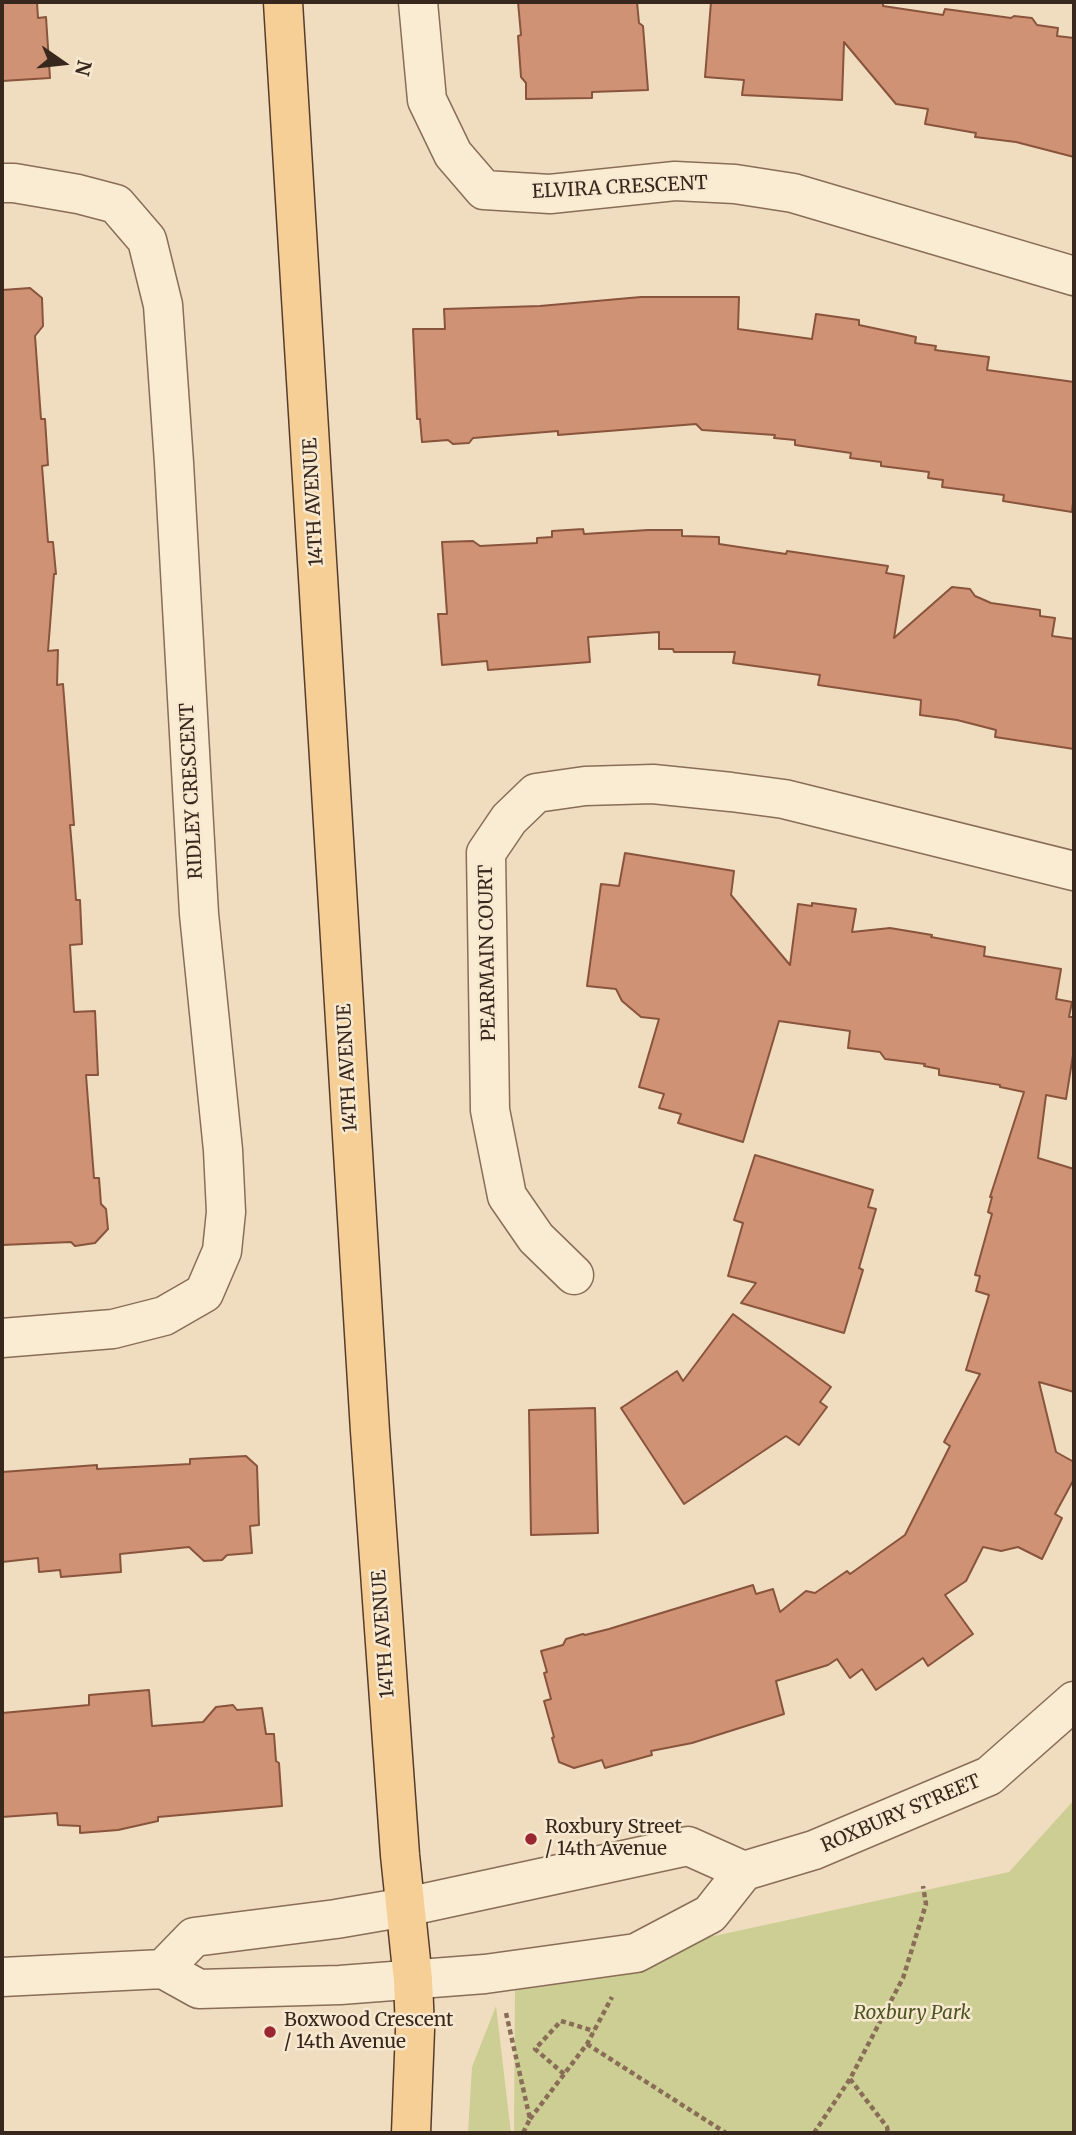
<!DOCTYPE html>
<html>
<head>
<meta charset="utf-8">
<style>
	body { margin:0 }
	#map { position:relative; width:1076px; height:2135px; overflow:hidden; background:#f0ddc0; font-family:Merriweather,serif }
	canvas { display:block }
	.frame { position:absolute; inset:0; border:4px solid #38271c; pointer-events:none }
	.north { position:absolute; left:28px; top:28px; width:70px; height:70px; -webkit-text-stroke:5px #f7e8d0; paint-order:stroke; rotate:104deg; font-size:19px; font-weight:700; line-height:28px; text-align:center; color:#38271c }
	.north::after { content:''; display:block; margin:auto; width:24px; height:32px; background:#38271c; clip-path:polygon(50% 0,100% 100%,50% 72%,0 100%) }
</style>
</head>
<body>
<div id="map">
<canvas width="1076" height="2135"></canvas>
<div class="frame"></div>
<div class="north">N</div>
</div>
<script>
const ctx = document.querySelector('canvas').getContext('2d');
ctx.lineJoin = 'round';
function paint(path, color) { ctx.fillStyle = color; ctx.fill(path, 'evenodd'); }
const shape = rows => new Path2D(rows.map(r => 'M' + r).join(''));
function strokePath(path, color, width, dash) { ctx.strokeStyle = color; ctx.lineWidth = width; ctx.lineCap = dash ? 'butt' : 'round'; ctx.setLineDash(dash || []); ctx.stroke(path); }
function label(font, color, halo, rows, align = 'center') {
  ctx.font = font + ' Merriweather,serif'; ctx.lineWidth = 5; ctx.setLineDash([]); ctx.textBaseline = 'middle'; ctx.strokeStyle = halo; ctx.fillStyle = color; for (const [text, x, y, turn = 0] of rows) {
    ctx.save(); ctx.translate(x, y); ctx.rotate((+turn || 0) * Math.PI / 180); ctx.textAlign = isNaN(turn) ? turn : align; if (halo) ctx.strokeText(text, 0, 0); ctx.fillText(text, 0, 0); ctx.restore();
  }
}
paint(shape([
	[1074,1800,1074,2133,514,2133,515,1984,636,1953,1009,1872],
	[496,2006,511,2133,468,2133,472,2067]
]), '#ccce93');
const building = shape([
	[2,2,37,2,38,18,46,17,50,78,2,81,2,2],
	[518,2,637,2,639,23,643,26,648,90,592,92,592,98,526,99,526,83,521,77,518,36,521,35,518,2],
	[711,2,883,2,883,6,943,15,945,9,1011,18,1014,16,1032,18,1037,25,1058,28,1057,36,1074,38,1074,157,1016,142,975,137,976,133,925,124,928,109,896,104,844,42,842,100,742,95,744,80,705,77,711,2],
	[30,288,42,298,43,326,35,336,41,419,45,419,48,465,42,466,48,542,53,542,56,574,54,574,48,651,58,650,57,685,63,684,74,825,70,825,73,859,76,900,80,900,82,944,70,945,74,1012,95,1011,98,1075,86,1075,94,1178,99,1178,101,1204,106,1209,108,1229,95,1243,75,1246,71,1242,2,1245,2,290,30,288],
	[641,297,739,297,738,329,812,339,816,314,859,320,859,325,916,337,915,343,936,346,935,350,989,357,987,370,1074,382,1074,493,1072,512,1003,501,1004,495,942,487,943,480,928,478,929,472,881,466,881,462,850,458,851,453,795,445,795,440,774,438,775,435,702,430,696,424,558,435,558,431,473,438,469,443,453,444,448,440,422,442,420,419,417,419,413,329,445,329,444,309,540,306,641,297],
	[583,529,584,534,648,530,682,530,682,536,719,537,719,544,786,554,787,551,888,566,886,573,904,576,894,638,952,587,970,589,975,596,991,603,1040,610,1040,616,1055,618,1052,636,1074,639,1074,749,995,737,996,730,957,720,920,715,921,700,818,685,820,675,733,663,735,652,674,652,673,649,659,649,659,632,588,637,590,662,488,670,487,661,442,665,438,614,447,614,442,542,473,541,480,546,537,543,537,538,552,537,552,531,583,529],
	[625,853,734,871,731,895,790,965,798,904,812,906,812,903,856,909,852,932,890,928,932,935,931,937,985,947,984,956,1061,969,1056,999,1072,1002,1069,1017,1074,1017,1074,1049,1066,1099,1046,1095,1038,1158,1074,1169,1074,1392,1039,1382,1056,1452,1074,1462,1074,1479,1055,1514,1062,1518,1042,1559,1018,1547,1001,1551,983,1547,966,1581,945,1595,973,1634,928,1666,923,1658,876,1690,862,1669,850,1678,837,1659,828,1665,776,1681,784,1714,692,1743,651,1751,652,1755,605,1768,602,1760,574,1768,559,1762,552,1738,554,1737,544,1701,551,1699,544,1673,547,1672,541,1651,563,1645,566,1639,583,1634,585,1635,609,1629,753,1585,756,1594,773,1589,780,1612,806,1591,815,1593,847,1571,850,1574,905,1535,950,1446,944,1442,980,1374,966,1370,989,1295,976,1291,980,1276,975,1275,992,1214,988,1212,992,1197,990,1197,1024,1092,1000,1087,1000,1085,939,1075,939,1069,924,1066,925,1064,885,1059,880,1052,848,1048,850,1031,779,1021,743,1142,678,1123,681,1114,659,1108,664,1094,639,1087,659,1019,641,1017,622,1001,616,989,587,986,601,884,619,886,625,853],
	[755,1155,873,1190,868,1207,876,1209,859,1268,863,1270,844,1333,741,1303,756,1283,728,1276,743,1223,734,1220,755,1155],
	[733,1314,831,1387,820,1402,827,1407,799,1445,786,1436,684,1504,621,1408,677,1371,683,1381,733,1314],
	[595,1408,598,1533,531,1535,529,1410,595,1408],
	[246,1456,257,1466,259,1525,250,1526,252,1553,227,1555,222,1560,204,1561,189,1547,120,1554,121,1572,61,1577,60,1570,39,1572,38,1558,2,1562,2,1472,97,1465,97,1469,190,1464,190,1459,246,1456],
	[149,1690,152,1726,203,1722,216,1707,233,1705,237,1710,262,1708,266,1734,274,1734,276,1761,279,1763,282,1806,158,1817,158,1821,118,1830,80,1833,80,1826,58,1825,57,1813,2,1817,2,1713,89,1705,89,1695,149,1690]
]);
paint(building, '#cf9274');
strokePath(building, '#89543c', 2);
const minor = shape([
	[418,2,427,100,453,154,484,190,550,194,675,181,735,184,793,193,1074,276],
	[2,183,14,183,78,194,116,204,147,240,163,305,174,463,199,914,223,1150,226,1212,222,1251,204,1293,164,1316,113,1329,2,1338],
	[574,1275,536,1238,507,1196,490,1110,486,853,509,819,536,793,585,786,653,784,731,792,784,799,1074,871],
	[163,1969,194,1937,336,1919,406,1907,688,1846,744,1871],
	[2,1977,163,1969,199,1989,340,1985,485,1974,636,1953,710,1914,744,1871,814,1850,989,1776,1074,1701]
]);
const major = shape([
	[283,2,370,1431,400,1855,413,1980,415,2030,411,2133]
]);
strokePath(minor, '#896d57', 41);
strokePath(major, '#573c2c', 41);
strokePath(shape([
	[506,2013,530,2119,523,2133],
	[587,2044,726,2133],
	[564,2074,535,2049,561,2021,594,2031],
	[850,2079,887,2127,888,2133],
	[530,2119,587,2044,612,1997],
	[814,2133,850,2079,903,1978,926,1904,923,1886]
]), '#896d57', 4.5, [5, 3.5]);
strokePath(minor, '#faebd3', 38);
strokePath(major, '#f5cf95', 38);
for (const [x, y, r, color] of [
	[531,1839,7,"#9b2530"],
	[270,2032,7,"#9b2530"]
]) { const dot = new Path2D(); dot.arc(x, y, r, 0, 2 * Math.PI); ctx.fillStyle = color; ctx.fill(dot); strokePath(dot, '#f7e8d0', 2.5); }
label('19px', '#38271c', '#f7e8d0', [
	["ELVIRA CRESCENT",620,188,-3],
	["14TH AVENUE",314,502,-93],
	["RIDLEY CRESCENT",192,791,-93],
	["PEARMAIN COURT",488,953,-91],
	["14TH AVENUE",348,1068,-93],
	["14TH AVENUE",384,1634,-94],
	["ROXBURY STREET",901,1814,-23]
]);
label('19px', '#38271c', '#f7e8d0', [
	["Roxbury Street",545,1828],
	["/ 14th Avenue",545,1850],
	["Boxwood Crescent",284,2021],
	["/ 14th Avenue",284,2043]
], 'left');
label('italic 19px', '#4d5522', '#f7e8d0', [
	["Roxbury Park",912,2014]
]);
</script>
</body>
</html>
